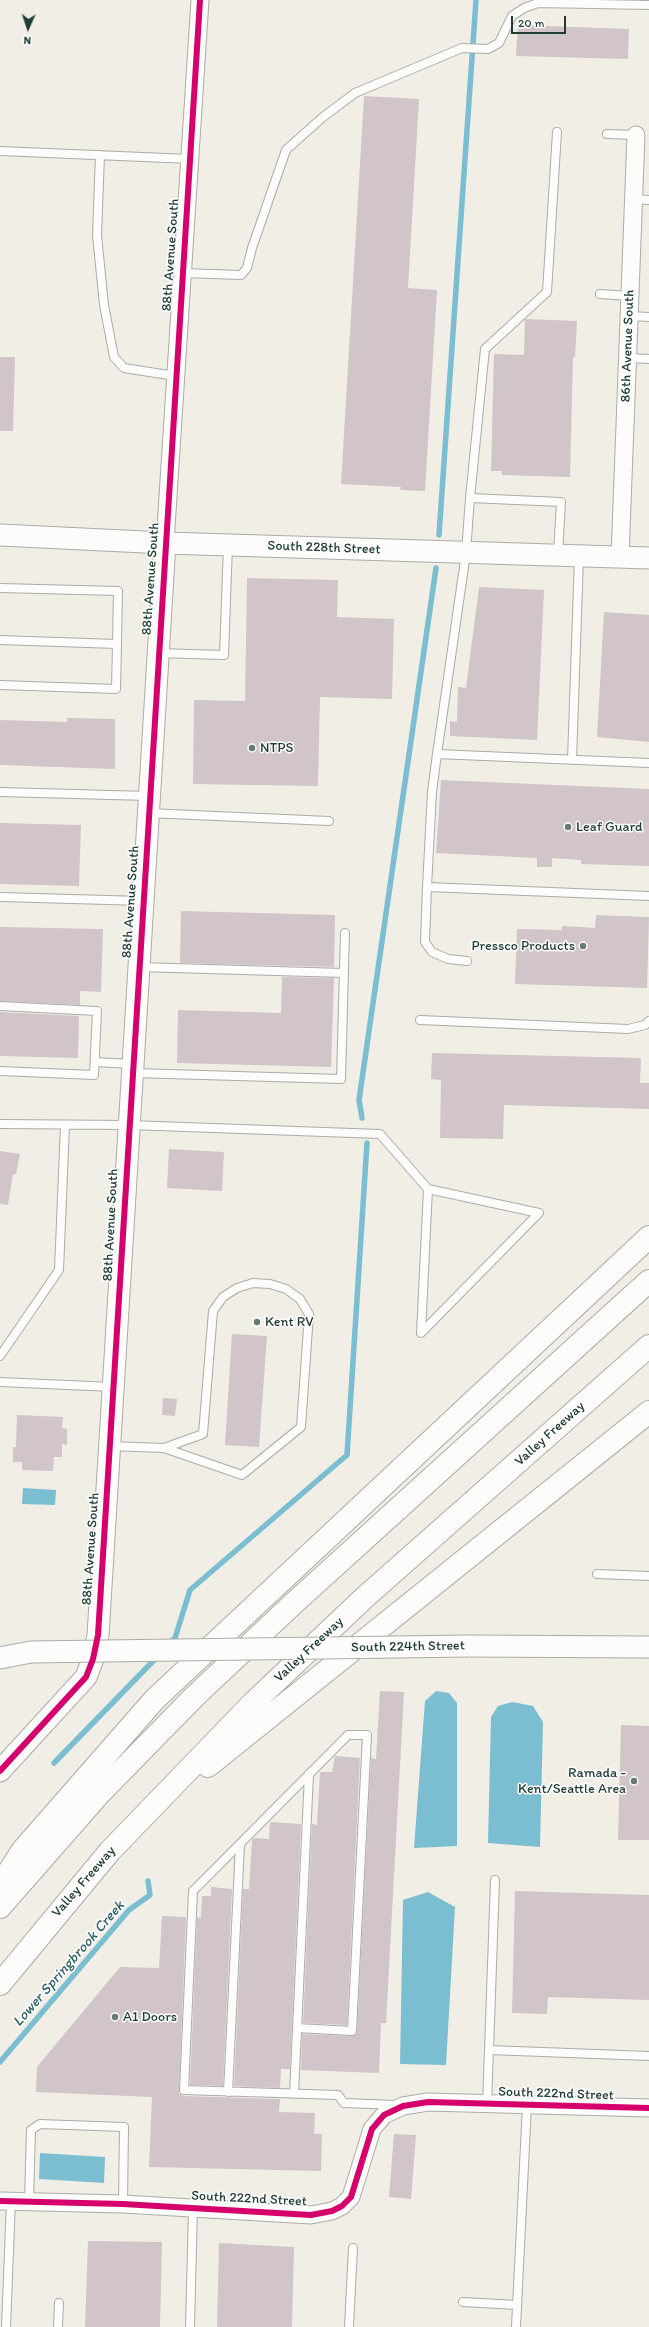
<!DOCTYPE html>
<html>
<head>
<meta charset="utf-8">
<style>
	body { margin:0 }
	#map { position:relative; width:649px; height:2327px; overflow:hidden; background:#f1eee6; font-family:Itim,sans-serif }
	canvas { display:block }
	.north { position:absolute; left:8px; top:8px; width:40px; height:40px; -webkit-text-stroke:3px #fff; paint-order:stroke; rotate:183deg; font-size:11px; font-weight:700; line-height:16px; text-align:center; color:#1f3d34 }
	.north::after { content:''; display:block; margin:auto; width:14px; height:18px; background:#1f3d34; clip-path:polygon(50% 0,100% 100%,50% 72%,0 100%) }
	.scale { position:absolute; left:511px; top:16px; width:55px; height:18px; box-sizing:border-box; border:2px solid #1f3d34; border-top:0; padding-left:5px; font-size:12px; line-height:14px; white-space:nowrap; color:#1f3d34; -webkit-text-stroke:3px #fff; paint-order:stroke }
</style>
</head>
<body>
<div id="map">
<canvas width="649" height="2327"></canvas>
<div class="north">N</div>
<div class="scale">20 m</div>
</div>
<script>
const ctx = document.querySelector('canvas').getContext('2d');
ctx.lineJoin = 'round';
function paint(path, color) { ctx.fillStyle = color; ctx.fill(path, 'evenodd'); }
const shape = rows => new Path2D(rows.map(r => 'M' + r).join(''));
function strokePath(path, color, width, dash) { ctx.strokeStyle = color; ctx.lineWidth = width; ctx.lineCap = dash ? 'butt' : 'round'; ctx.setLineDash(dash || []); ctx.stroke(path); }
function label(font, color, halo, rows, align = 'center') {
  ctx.font = font + ' Itim,sans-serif'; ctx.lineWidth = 3; ctx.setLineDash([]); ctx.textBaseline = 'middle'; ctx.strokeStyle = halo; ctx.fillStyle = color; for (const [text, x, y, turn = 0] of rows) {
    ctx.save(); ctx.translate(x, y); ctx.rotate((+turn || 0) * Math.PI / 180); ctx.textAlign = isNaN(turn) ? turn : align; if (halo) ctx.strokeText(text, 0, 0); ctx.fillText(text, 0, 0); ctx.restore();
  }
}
paint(shape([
	[23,1488,56,1490,55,1505,22,1504],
	[436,1691,449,1693,457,1703,457,1846,414,1848,425,1701],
	[512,1702,533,1706,543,1722,540,1847,488,1843,491,1717,498,1706],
	[428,1892,455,1907,446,2065,400,2064,403,1900],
	[40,2153,105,2157,104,2183,39,2179]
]), '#7bbdd1');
strokePath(shape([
	[439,535,476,0],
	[362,1118,359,1100,436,568],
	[168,1645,175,1638,190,1590,347,1455,367,1143],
	[54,1763,158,1656],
	[0,2062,129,1910,150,1895,148,1881]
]), '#7bbdd1', 5.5);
paint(shape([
	[518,25,629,29,628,59,516,56],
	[364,96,419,99,408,288,437,290,425,491,400,490,401,487,341,484],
	[525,319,577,321,575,357,573,357,570,477,502,475,502,471,491,471,494,354,524,355],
	[0,357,15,357,13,431,0,431],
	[247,578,338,580,337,617,394,619,392,699,320,697,318,786,193,784,194,700,245,701],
	[479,587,544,590,537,740,450,736,450,721,457,722,458,687,466,688],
	[604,612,649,615,649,742,597,737],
	[67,718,115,719,115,769,0,765,0,720,67,722],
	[441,780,649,789,649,866,581,864,581,860,552,858,552,867,537,867,537,858,436,853],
	[0,823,81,825,79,886,0,884],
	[181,911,335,915,334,967,180,963],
	[596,915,649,917,647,988,515,984,517,929,562,930,562,926,595,928],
	[0,927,103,929,101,992,80,991,80,1005,0,1001],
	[282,977,334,978,331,1067,177,1063,178,1010,281,1013],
	[0,1012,79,1016,78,1058,0,1056],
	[432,1053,641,1058,640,1083,649,1083,649,1109,504,1105,503,1139,440,1138,441,1080,431,1079],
	[169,1149,224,1152,222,1191,167,1188],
	[0,1151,20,1154,16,1174,13,1174,8,1205,0,1204],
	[232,1334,267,1336,259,1447,225,1445],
	[163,1398,177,1399,175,1416,162,1415],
	[17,1415,63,1417,62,1428,67,1429,67,1445,62,1444,62,1457,54,1457,53,1471,22,1470,22,1462,13,1462,13,1447,16,1447],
	[380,1691,404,1692,386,2023,381,2023,379,2073,301,2070,302,2034,352,2036,357,2032,371,1758,376,1759],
	[621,1725,649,1726,649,1840,618,1840],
	[335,1756,360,1758,347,2025,303,2023,312,1824,317,1825,320,1772,332,1772],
	[270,1822,301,1824,290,2069,281,2069,280,2088,234,2086,243,1889,249,1889,252,1840,254,1838,269,1839],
	[211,1887,232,1889,223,2086,190,2085,197,1917,201,1918,202,1896,211,1896],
	[515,1891,649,1895,649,2000,548,1997,547,2014,512,2013],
	[162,1916,186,1917,179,2093,184,2096,280,2099,279,2112,315,2113,314,2134,322,2134,321,2171,149,2167,152,2097,36,2092,37,2067,120,1967,159,1968],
	[394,2134,416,2135,411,2199,389,2197],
	[88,2241,162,2242,160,2327,85,2327],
	[219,2243,294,2247,292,2327,217,2327]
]), '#d1c5c9');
const service = shape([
	[607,134,636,135],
	[0,151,190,159],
	[100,155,97,235,104,305,114,357,124,368,175,376],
	[634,199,649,200],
	[182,273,241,275,247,268,252,248,286,150,323,117,355,93,462,48,488,49,499,43,512,16,524,8,538,3,649,5],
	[600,294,630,296],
	[629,316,649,317],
	[627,358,649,359],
	[470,498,485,349,547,292,557,132],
	[558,555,561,502,470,498,466,553,437,754,649,763],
	[0,588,118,591,117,644],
	[0,640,117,644,116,689,0,685],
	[158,653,224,655,228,545],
	[437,754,432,792,427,887,649,896],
	[572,760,579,557],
	[0,792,148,796],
	[148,813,329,821],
	[427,887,425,942,432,952,448,959,467,961],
	[0,897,143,901],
	[139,967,344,973],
	[0,1006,97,1011,94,1075,0,1071],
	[420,1020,628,1029,645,1025,649,1021],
	[95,1062,132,1064],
	[133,1073,341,1079,345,933],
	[0,1124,129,1125,380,1134,428,1189,539,1213,421,1333,428,1189],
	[0,1356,59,1270,65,1125],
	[0,1382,113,1387],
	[110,1446,164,1448,242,1475,301,1427,309,1314,300,1299,286,1289,270,1284,253,1283,237,1288,223,1297,213,1311,203,1434,164,1448],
	[597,1574,649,1576],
	[495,1880,489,2050,649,2056],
	[297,2028,352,2031,367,1735,348,1735,193,1891,184,2090,338,2095,344,2103,396,2105],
	[228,2092,240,1844],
	[294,2094,309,1774],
	[487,2104,489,2050],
	[29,2201,31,2130,40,2124,124,2127,123,2204],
	[463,2302,517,2305],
	[6,2327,11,2201],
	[58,2327,59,2303],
	[190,2327,193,2208],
	[349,2327,353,2248],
	[516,2327,527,2105]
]);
const minor = shape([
	[165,543,200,0],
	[620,557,636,135],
	[0,2201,123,2204,311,2215,332,2211,342,2206,351,2197,372,2129,384,2115,403,2106,428,2102,649,2108]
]);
const tertiary = shape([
	[0,535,165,543,649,558],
	[468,1646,649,1647],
	[0,1658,31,1652],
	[0,1771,86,1677,93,1659,98,1635,165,543]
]);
const motorway = shape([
	[208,1766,649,1412],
	[0,1886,22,1851,155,1699,649,1237],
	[0,1907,100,1793,195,1696,294,1603,649,1281],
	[0,1984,110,1851,253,1703,364,1598,649,1346]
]);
strokePath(service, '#aaaca6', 10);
strokePath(minor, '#aaaca6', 19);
strokePath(tertiary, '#aaaca6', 23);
strokePath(motorway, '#aaaca6', 24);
strokePath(service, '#fdfcfb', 8);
strokePath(minor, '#fdfcfb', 17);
strokePath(tertiary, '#fdfcfb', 21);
strokePath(motorway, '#fdfcfb', 22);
const tertiaryBridge = shape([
	[31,1652,468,1646]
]);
strokePath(tertiaryBridge, '#aaaca6', 23, []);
strokePath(tertiaryBridge, '#fdfcfb', 21);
strokePath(shape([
	[0,1771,86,1677,93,1659,98,1635,200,0],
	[0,2201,123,2204,311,2215,332,2211,342,2206,351,2197,372,2129,384,2115,403,2106,428,2102,649,2108]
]), '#d6006c', 6);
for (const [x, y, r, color] of [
	[252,748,4,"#687b72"],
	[568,827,4,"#687b72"],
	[583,946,4,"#687b72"],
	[257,1322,4,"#687b72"],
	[634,1781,4,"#687b72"],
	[115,2017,4,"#687b72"]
]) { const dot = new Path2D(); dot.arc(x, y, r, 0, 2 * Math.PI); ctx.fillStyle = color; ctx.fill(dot); strokePath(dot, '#fff', 1.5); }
label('14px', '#1f3d34', '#fff', [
	["88th Avenue South",171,255,-86],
	["86th Avenue South",628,346,-88],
	["South 228th Street",324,548,2],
	["88th Avenue South",151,579,-86],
	["88th Avenue South",131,902,-86],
	["88th Avenue South",111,1225,-87],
	["Valley Freeway",550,1434,-42],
	["88th Avenue South",91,1549,-86],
	["South 224th Street",408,1647,-1],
	["Valley Freeway",309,1650,-43],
	["Valley Freeway",84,1882,-49],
	["South 222nd Street",556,2094,2],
	["South 222nd Street",249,2199,3]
]);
label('14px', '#1f3d34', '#fff', [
	["NTPS",260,748],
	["Leaf Guard",576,827],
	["Pressco Products",575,946,"right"],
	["Kent RV",265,1322],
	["Ramada -",626,1773,"right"],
	["Kent/Seattle Area",626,1789,"right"],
	["A1 Doors",123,2017]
], 'left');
label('italic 15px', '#2e6268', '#fff', [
	["Lower Springbrook Creek",69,1964,-49]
]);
</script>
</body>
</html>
